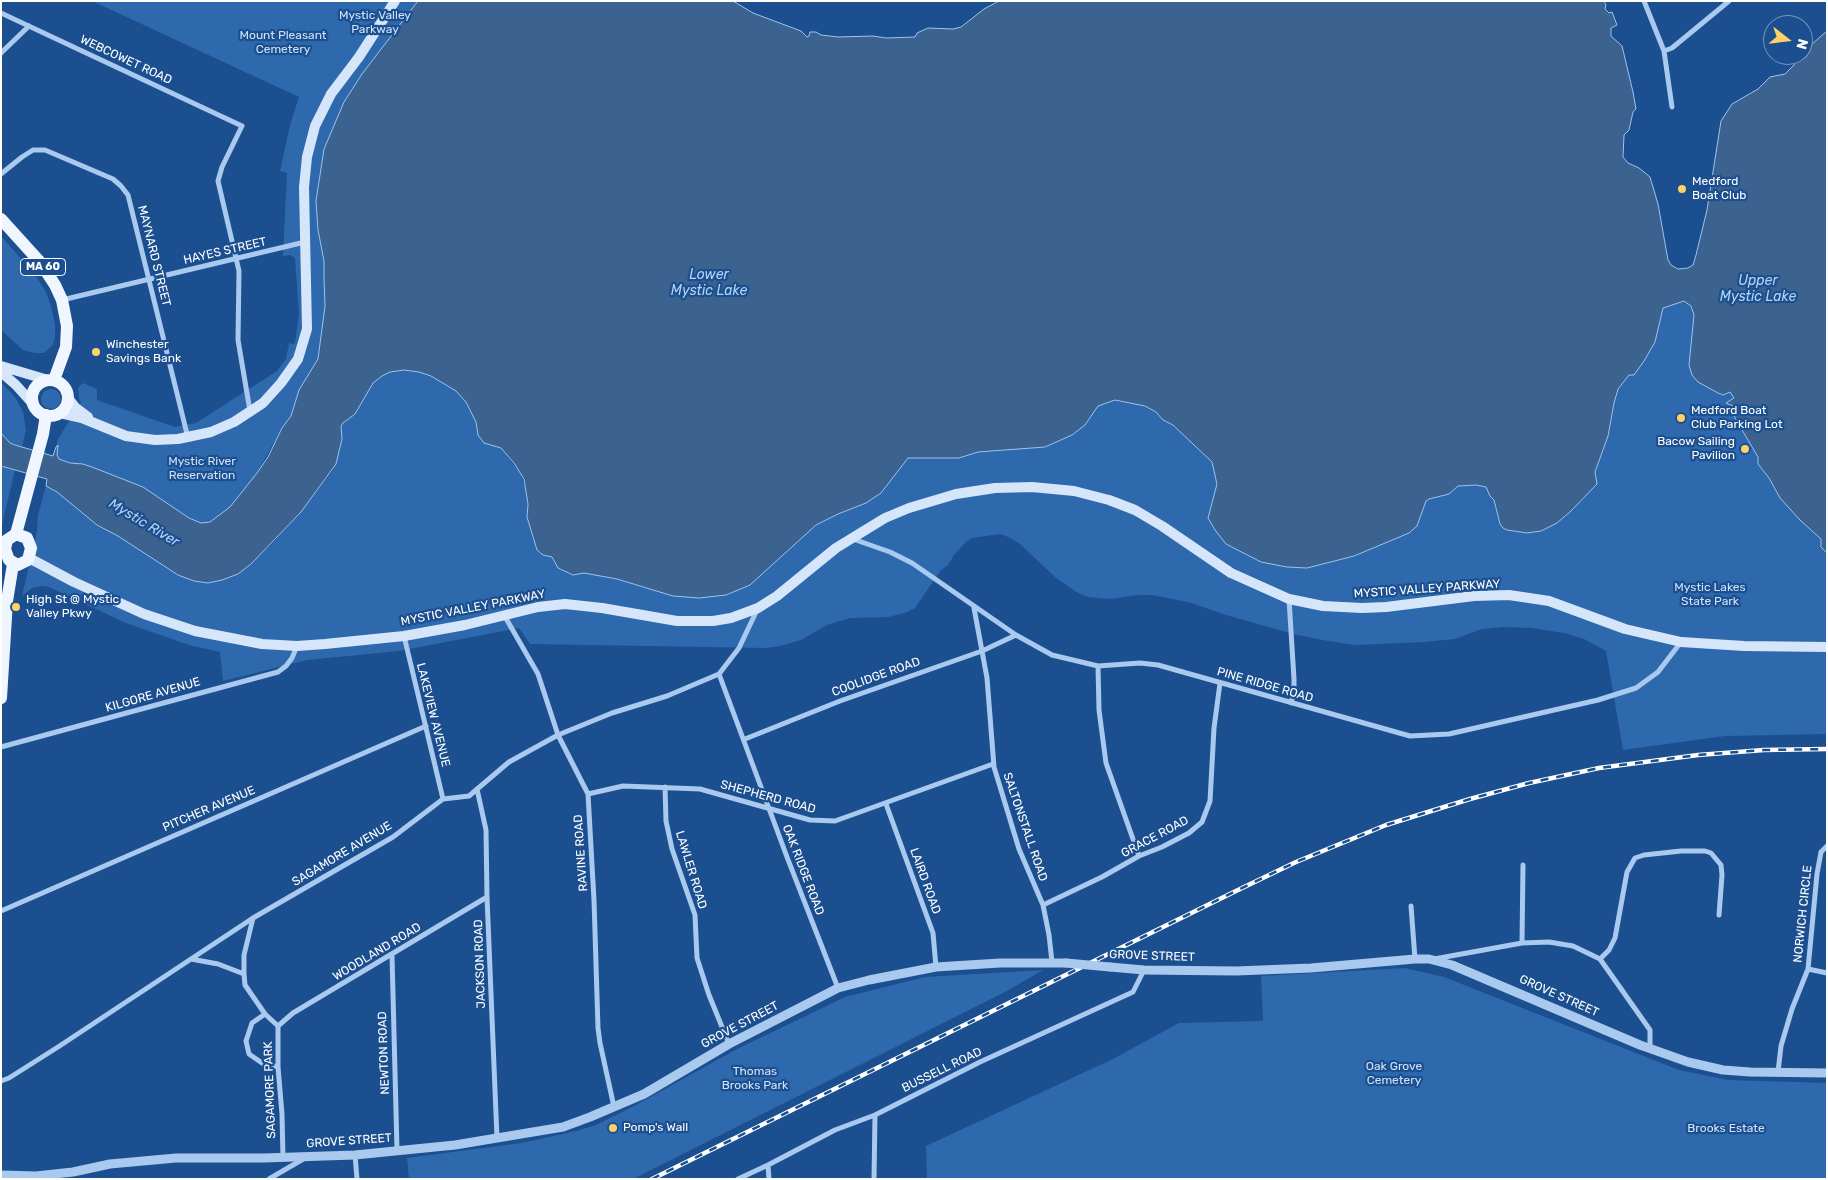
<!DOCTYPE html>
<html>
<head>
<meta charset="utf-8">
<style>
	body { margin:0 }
	#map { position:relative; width:1828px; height:1180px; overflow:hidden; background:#1b4f8f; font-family:Rubik,sans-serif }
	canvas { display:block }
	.frame { position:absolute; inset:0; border:2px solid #fff; pointer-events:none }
	.north { position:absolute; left:1763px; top:15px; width:50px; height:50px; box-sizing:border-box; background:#1b4f8f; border:1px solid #7695bc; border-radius:50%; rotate:106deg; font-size:14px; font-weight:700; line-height:20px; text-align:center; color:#fff }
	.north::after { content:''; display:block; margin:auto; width:18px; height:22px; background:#ffd166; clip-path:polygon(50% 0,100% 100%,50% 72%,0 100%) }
</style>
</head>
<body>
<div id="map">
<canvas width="1828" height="1180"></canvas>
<div class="frame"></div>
<div class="north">N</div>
</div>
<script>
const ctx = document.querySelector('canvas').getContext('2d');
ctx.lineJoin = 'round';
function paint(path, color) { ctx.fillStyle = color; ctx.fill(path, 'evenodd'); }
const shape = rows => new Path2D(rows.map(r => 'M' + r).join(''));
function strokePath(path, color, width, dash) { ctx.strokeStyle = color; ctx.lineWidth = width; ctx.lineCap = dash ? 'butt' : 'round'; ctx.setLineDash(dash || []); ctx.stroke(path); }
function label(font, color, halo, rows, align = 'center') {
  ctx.font = font + ' Rubik,sans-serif'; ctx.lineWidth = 4.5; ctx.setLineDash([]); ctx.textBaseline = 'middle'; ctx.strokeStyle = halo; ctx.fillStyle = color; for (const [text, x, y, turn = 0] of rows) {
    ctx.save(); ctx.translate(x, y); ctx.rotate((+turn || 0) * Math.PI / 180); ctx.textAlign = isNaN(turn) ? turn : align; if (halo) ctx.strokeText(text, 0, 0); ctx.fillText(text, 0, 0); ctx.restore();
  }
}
paint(shape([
	[92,1,418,1,362,74,344,102,324,149,316,201,318,230,324,261,324,278,325,306,318,359,299,390,291,416,282,428,257,473,230,508,210,522,201,523,189,518,143,487,92,467,70,463,59,459,57,455,58,446,56,447,58,439,81,402,79,398,78,388,83,383,97,389,97,400,175,427,196,423,277,371,286,359,289,343,294,344,296,337,299,314,295,258,290,255,283,256,287,173,280,171,290,125,299,97],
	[1,236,33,272,45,290,51,306,55,324,55,337,53,345,44,353,35,353,23,350,1,330],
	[1681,301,1689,303,1694,315,1689,365,1698,382,1723,395,1730,392,1734,398,1726,403,1733,406,1735,418,1758,457,1758,464,1800,520,1821,539,1821,547,1827,553,1827,734,1725,736,1623,750,1606,651,1584,639,1564,633,1532,628,1504,627,1482,629,1455,639,1424,642,1355,645,1322,640,1293,634,1226,615,1191,603,1168,598,1152,595,1137,595,1110,599,1088,597,1078,593,1056,578,1019,543,1008,537,1000,534,972,538,966,542,954,555,948,565,941,570,915,608,905,613,888,617,850,618,827,625,801,640,780,646,766,648,530,644,519,628,399,651,307,660,223,681,220,652,189,645,126,623,49,587,42,586,32,588,22,596,37,531,38,515,46,486,57,492,97,525,118,536,178,575,268,548,301,512,333,470,341,447,341,426,345,420,355,414,373,383,385,373,400,370,419,372,431,376,456,391,466,402,476,422,478,435,488,444,501,448,521,474,527,494,527,517,533,540,552,557,558,568,573,575,584,573,617,579,673,596,699,598,726,595,750,585,816,525,838,514,866,503,881,493,908,458,959,458,978,452,1045,447,1072,435,1085,425,1098,406,1115,400,1145,406,1156,412,1163,420,1173,425,1212,462,1217,484,1208,518,1211,524,1226,544,1261,562,1287,567,1307,568,1354,556,1409,533,1417,526,1425,501,1429,499,1449,494,1458,486,1476,485,1486,487,1490,496,1494,500,1497,514,1512,531,1527,533,1541,531,1557,523,1571,511,1597,484,1595,473,1608,436,1614,403,1618,389,1629,375,1644,361,1655,342,1663,308],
	[1,382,15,397,23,412,26,430,22,447,10,443,1,433],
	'41 399a10 10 0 1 1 20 0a10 10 0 1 1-20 0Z',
	[1,466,15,470,1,529],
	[1405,968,1444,977,1679,1070,1728,1080,1827,1083,1827,1179,927,1179,926,1146,1113,1059,1179,1023,1263,1021,1261,976],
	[1043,970,1007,991,633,1179,409,1179,407,1158,521,1143,576,1131,596,1125,636,1105,737,1049,845,997,925,977]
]), '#2e69ad');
const water = shape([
	[418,1,733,1,753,13,801,31,807,37,809,36,810,32,816,32,821,35,838,37,873,36,886,38,915,37,917,33,928,28,953,29,961,27,984,9,999,1,1604,1,1606,5,1605,9,1609,13,1612,12,1617,25,1611,28,1611,36,1622,46,1633,92,1636,109,1633,112,1629,130,1624,135,1623,157,1628,163,1639,168,1650,177,1658,204,1668,260,1671,265,1678,269,1688,268,1693,265,1696,255,1707,210,1721,121,1732,104,1758,89,1770,77,1785,74,1794,65,1800,55,1803,55,1803,52,1827,31,1827,553,1821,547,1821,539,1800,520,1780,498,1769,478,1758,464,1758,457,1735,418,1733,406,1726,403,1734,398,1730,392,1723,395,1718,393,1698,382,1692,375,1689,365,1694,315,1691,306,1684,301,1663,308,1655,342,1644,361,1634,375,1629,375,1618,389,1614,403,1608,436,1595,472,1597,484,1571,511,1557,523,1541,531,1527,533,1507,530,1503,528,1500,524,1494,500,1490,496,1486,487,1476,485,1458,486,1449,494,1429,499,1426,501,1417,526,1409,533,1354,556,1307,568,1287,567,1261,562,1226,544,1215,530,1208,518,1217,484,1212,462,1173,425,1163,420,1156,412,1145,406,1115,400,1098,406,1085,425,1072,435,1045,447,978,452,959,458,908,458,881,493,866,503,838,514,816,525,750,585,726,595,699,598,673,596,617,579,584,573,573,575,558,568,552,557,543,555,537,550,527,517,528,504,524,479,514,463,501,448,484,443,478,435,476,422,466,402,456,391,431,376,419,372,404,370,390,372,382,376,373,383,355,414,343,423,341,426,342,439,336,464,301,512,251,564,238,574,222,580,208,583,194,581,178,575,118,536,97,525,57,492,46,486,47,479,1,466,1,433,10,443,15,445,53,456,56,447,58,445,57,455,59,459,70,463,83,464,92,467,143,487,189,518,201,523,210,522,230,507,257,473,268,457,282,428,291,416,299,390,318,359,325,306,324,278,324,261,318,230,316,201,324,149,344,102,362,74,418,1]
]);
paint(water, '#3c6290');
strokePath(water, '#9cc4f0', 1);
strokePath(shape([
	[1644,1,1664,51,1672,107],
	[1,13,242,126,222,167,218,181,239,271,238,340,250,411],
	[1664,51,1672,48,1729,1],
	[1,53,29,26],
	[1,174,22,157,33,150,45,150,113,179,121,186,128,195,188,438],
	[62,300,305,242],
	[853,539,890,552,912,563,1016,635,1052,655,1098,666,1140,663,1158,665,1410,736,1449,734,1598,700,1636,688,1658,672,1681,642],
	[1289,599,1294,679,1294,691,1291,703],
	[974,608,987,678,994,767,1019,849,1043,905,1049,935,1052,962],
	[504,615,538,674,558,735,588,794,594,900,598,1028,600,1043,614,1107],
	[404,636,443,799],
	[1098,666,1099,710,1106,763,1139,856],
	[719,674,787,857,838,988],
	[745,739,840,701,982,651,1016,635],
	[1,747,278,672,286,666,292,658,297,646],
	[665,787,666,821,672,849,695,915,697,958,709,995,729,1044],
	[477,789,486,830,487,897,497,1138],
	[588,794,623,786,700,789,810,820,835,821,993,764],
	[886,804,933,933,936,967],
	[1043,905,1102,877,1139,856,1162,847,1189,833,1202,822,1210,801,1214,728,1220,683],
	[1411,906,1415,959],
	[1,911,426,726],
	[1522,943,1523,865],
	[392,955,397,1150],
	[191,959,218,964,244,974,245,985,265,1014,278,1026,278,1067,282,1114,283,1158],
	[1434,959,1522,943,1549,942,1573,946,1600,959,1650,1030,1650,1049],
	[1600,959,1609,950,1615,938,1627,872,1635,858,1644,855,1681,851,1705,851,1711,853,1721,865,1722,875,1719,915],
	[1808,969,1827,973],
	[244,974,244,955,253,918],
	[265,1014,252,1023,246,1041,249,1054,262,1063,278,1067],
	[278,1026,293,1013,487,897],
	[1778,1072,1781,1046,1792,1009,1808,969,1817,874,1821,852,1827,846],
	[1,1081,9,1078,58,1047,253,918,393,837,443,799,469,796,509,762,558,735,612,713,667,696,719,674,739,648,757,610],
	[355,1155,357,1179],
	[768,1165,769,1179],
	[269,1179,305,1158],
	[738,1179,768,1165,835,1130,875,1115,980,1062,1133,992,1144,970],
	[874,1179,875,1115]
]), '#a9c9ee', 5);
strokePath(shape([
	[1110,967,1144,970,1236,971,1311,968,1415,959,1429,959,1452,965,1640,1045,1688,1062,1723,1070,1750,1072,1827,1073],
	[1,1175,36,1176,73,1172,110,1164,176,1158,264,1158,355,1155,455,1145,563,1127,590,1117,644,1094,729,1044,838,988,869,980,936,967,1000,963,1066,963]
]), '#a9c9ee', 9);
strokePath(shape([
	[1,366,48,380],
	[1,372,16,385,33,404],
	[68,398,76,408,88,417],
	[60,413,82,418,126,436,155,440,178,439,211,432,234,422,263,403,281,383,298,359,307,329,304,187,307,157,315,126,331,94,359,57,395,1],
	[29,558,74,582,144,614,195,631,262,644,297,646,325,644,404,636,465,625,538,607,565,604,602,608,677,621,713,621,731,618,758,608,777,596,836,548,885,518,909,508,956,494,995,488,1032,487,1074,491,1109,500,1135,510,1162,526,1231,573,1289,599,1323,606,1362,608,1386,607,1474,596,1509,595,1549,601,1625,629,1681,642,1744,646,1827,647]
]), '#d6e6fa', 10);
strokePath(shape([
	[1,219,40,262,55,285,62,300,67,326,66,347,54,380],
	'32 398a18 18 0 1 1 36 0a18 18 0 1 1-36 0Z',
	[16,534,43,434,46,415],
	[16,534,27,538,31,548,28,560,18,565,9,560,5,549,7,540,16,534],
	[1,698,7,601,13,564]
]), '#f0f6ff', 12);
const rail = shape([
	[652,1179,1238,890,1296,862,1386,825,1470,799,1529,783,1599,768,1698,755,1764,750,1827,749]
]);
strokePath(rail, '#fff', 4.5);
strokePath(rail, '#1b4f8f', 2.5, [8]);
strokePath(shape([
	[1066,963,1110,967]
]), '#a9c9ee', 9);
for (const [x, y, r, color] of [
	[1682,189,5,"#ffd166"],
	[96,352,5,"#ffd166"],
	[1681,418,5,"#ffd166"],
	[1745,449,5,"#ffd166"],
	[16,607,5,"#ffd166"],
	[613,1128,5,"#ffd166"]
]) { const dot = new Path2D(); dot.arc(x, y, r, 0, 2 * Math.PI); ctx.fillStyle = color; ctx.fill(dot); strokePath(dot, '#1b4f8f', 2); }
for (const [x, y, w] of [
	[43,267,45]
]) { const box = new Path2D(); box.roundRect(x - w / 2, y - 8.5, w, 17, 4); ctx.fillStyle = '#1b4f8f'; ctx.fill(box); strokePath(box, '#fff', 1); }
label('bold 11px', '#fff', null, [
	["MA 60",43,267]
]);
label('12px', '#cfe3fa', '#1b4f8f', [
	["Mystic Valley",375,16],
	["Parkway",375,30],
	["Mount Pleasant",283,36],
	["Cemetery",283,50],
	["Mystic River",202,462],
	["Reservation",202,476],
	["Mystic Lakes",1710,588],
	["State Park",1710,602],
	["Oak Grove",1394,1067],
	["Cemetery",1394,1081],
	["Thomas",755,1072],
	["Brooks Park",755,1086],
	["Brooks Estate",1726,1129]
]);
label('12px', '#fff', '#1b4f8f', [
	["WEBCOWET ROAD",126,60,25],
	["HAYES STREET",225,251,-13],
	["MAYNARD STREET",154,256,76],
	["MYSTIC VALLEY PARKWAY",1427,589,-4],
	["MYSTIC VALLEY PARKWAY",473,608,-11],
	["COOLIDGE ROAD",876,677,-20],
	["PINE RIDGE ROAD",1265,685,16],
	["KILGORE AVENUE",153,695,-16],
	["LAKEVIEW AVENUE",433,715,76],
	["SHEPHERD ROAD",768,797,15],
	["PITCHER AVENUE",209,809,-23],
	["SALTONSTALL ROAD",1025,827,71],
	["GRACE ROAD",1155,837,-28],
	["RAVINE ROAD",581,853,-94],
	["SAGAMORE AVENUE",342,854,-31],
	["LAWLER ROAD",691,870,73],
	["OAK RIDGE ROAD",803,870,69],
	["LAIRD ROAD",925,881,70],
	["NORWICH CIRCLE",1803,914,-84],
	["WOODLAND ROAD",377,952,-31],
	["GROVE STREET",1152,956,2],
	["JACKSON ROAD",480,964,-92],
	["GROVE STREET",1559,996,24],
	["GROVE STREET",740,1025,-28],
	["NEWTON ROAD",384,1053,-92],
	["BUSSELL ROAD",942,1070,-26],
	["SAGAMORE PARK",270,1090,-92],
	["GROVE STREET",349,1141,-4]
]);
label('12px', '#fff', '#1b4f8f', [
	["Medford",1692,182],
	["Boat Club",1692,196],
	["Winchester",106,345],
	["Savings Bank",106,359],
	["Medford Boat",1691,411],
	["Club Parking Lot",1691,425],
	["Bacow Sailing",1735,442,"right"],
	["Pavilion",1735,456,"right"],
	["High St @ Mystic",26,600],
	["Valley Pkwy",26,614],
	["Pomp's Wall",623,1128]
], 'left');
label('italic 14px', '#b5d3f5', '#1b4f8f', [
	["Lower",709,275],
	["Mystic Lake",709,291],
	["Upper",1758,281],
	["Mystic Lake",1758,297],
	["Mystic River",144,523,31]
]);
</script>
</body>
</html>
